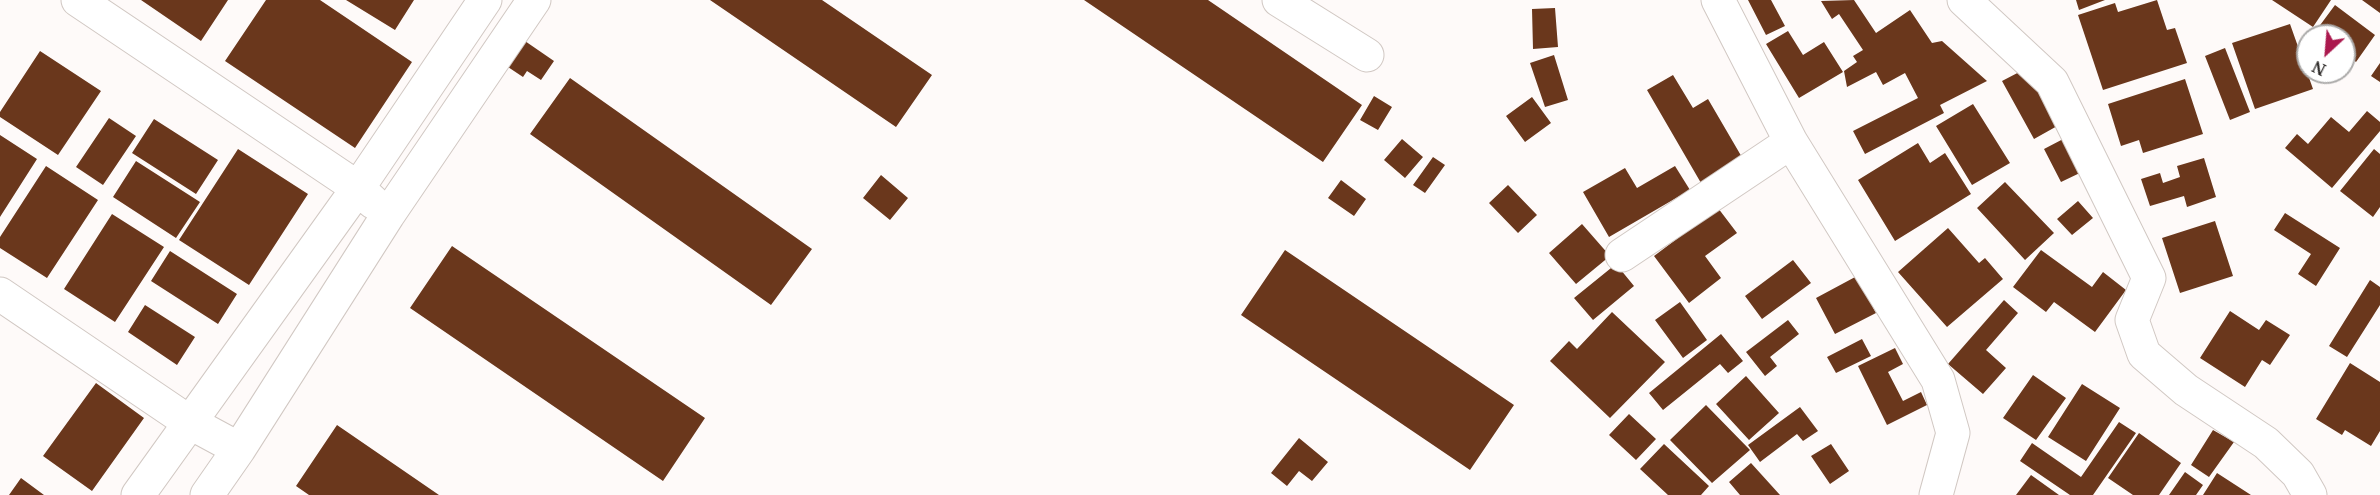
<!DOCTYPE html>
<html>
<head>
<meta charset="utf-8">
<style>
	body { margin:0 }
	#map { position:relative; width:2380px; height:495px; overflow:hidden; background:#fefaf9; font-family:"Noto Serif",serif }
	canvas { display:block }
	.north { position:absolute; left:2296px; top:24px; width:60px; height:60px; box-sizing:border-box; background:#fff; border:2px solid #abaaa9; border-radius:50%; rotate:206deg; font-size:16px; font-weight:700; line-height:24px; text-align:center; color:#2e2b29 }
	.north::after { content:''; display:block; margin:auto; width:21px; height:27px; background:#ab194e; clip-path:polygon(50% 0,100% 100%,50% 72%,0 100%) }
</style>
</head>
<body>
<div id="map">
<canvas width="2380" height="495"></canvas>
<div class="north">N</div>
</div>
<script>
const ctx = document.querySelector('canvas').getContext('2d');
ctx.lineJoin = 'round';
function paint(path, color) { ctx.fillStyle = color; ctx.fill(path, 'evenodd'); }
const shape = rows => new Path2D(rows.map(r => 'M' + r).join(''));
function strokePath(path, color, width, dash) { ctx.strokeStyle = color; ctx.lineWidth = width; ctx.lineCap = dash ? 'butt' : 'round'; ctx.setLineDash(dash || []); ctx.stroke(path); }
paint(shape([
	[141,0,228,0,201,41],
	[266,0,320,0,412,62,355,148,225,61],
	[346,0,414,0,395,30],
	[710,0,822,0,932,75,896,127],
	[1084,0,1208,0,1362,105,1323,162],
	[1748,0,1771,0,1785,26,1766,35],
	[1854,0,1876,33,1910,10,1932,43,1942,41,1987,81,1940,105,1944,113,1865,154,1853,131,1918,98,1905,73,1883,85,1876,72,1847,87,1844,71,1857,62,1853,56,1863,50,1839,14,1832,19,1821,1],
	[2076,0,2105,0,2079,10],
	[2157,0,2167,30,2175,28,2187,63,2103,90,2078,15,2115,3,2118,12],
	[2272,0,2331,0,2313,27],
	[2362,0,2380,0,2380,13],
	[2335,5,2375,35,2356,62,2344,53,2344,36,2321,36,2315,32],
	[1555,8,1558,47,1533,49,1532,9],
	[2290,24,2313,89,2255,109,2232,43],
	[1788,31,1803,55,1824,42,1843,72,1799,98,1766,44],
	[522,39,554,61,541,80,527,71,523,77,505,65],
	[2225,48,2250,112,2230,120,2205,56],
	[40,51,101,91,58,155,0,117,0,112],
	[1554,55,1568,100,1545,107,1530,63],
	[2380,63,2380,82,2371,76],
	[2027,68,2059,125,2034,139,2002,81],
	[1673,75,1693,108,1708,99,1743,159,1701,183,1647,90],
	[570,78,812,249,771,305,530,134],
	[2185,79,2203,134,2143,153,2139,140,2121,146,2108,104],
	[1374,96,1392,107,1378,130,1360,120],
	[1532,97,1551,123,1525,142,1506,116],
	[1973,104,2010,163,1972,185,1936,126],
	[2367,111,2380,122,2380,131,2332,188,2285,148,2297,134,2308,144,2331,117,2349,132],
	[109,118,136,136,103,185,76,167],
	[154,119,218,160,196,194,132,153],
	[0,135,37,159,0,217],
	[2067,137,2084,171,2061,182,2044,149],
	[1402,139,1423,157,1405,178,1384,160],
	[1918,143,1930,163,1945,153,1971,194,1895,241,1858,180],
	[238,149,308,194,249,285,179,240],
	[2374,149,2380,154,2380,207,2373,217,2340,191],
	[1433,157,1445,165,1425,193,1413,185],
	[2204,158,2216,197,2187,207,2184,196,2150,206,2141,179,2160,173,2163,183,2180,177,2177,166],
	[136,161,200,202,176,238,113,197],
	[46,166,98,200,47,278,0,248,0,237],
	[1675,166,1690,190,1609,237,1583,192,1625,168,1637,188],
	[881,175,908,198,890,220,863,198],
	[1341,180,1366,199,1354,216,1328,198],
	[2005,182,2054,233,2025,260,1977,208],
	[1508,185,1537,215,1518,233,1489,203],
	[2078,201,2093,218,2072,235,2057,219],
	[1718,208,1737,233,1705,256,1721,278,1689,303,1654,256],
	[2285,213,2340,248,2316,286,2298,274,2311,254,2274,230],
	[112,214,164,247,115,322,64,289],
	[2215,221,2233,276,2180,293,2162,238],
	[1582,224,1610,256,1576,284,1549,253],
	[1948,228,1979,263,1985,258,2003,279,1947,327,1898,272],
	[452,246,705,418,663,481,410,308],
	[1285,250,1514,405,1470,470,1241,315],
	[2041,250,2092,287,2103,272,2126,290,2095,332,2054,302,2046,312,2013,287],
	[170,251,237,294,218,324,151,281],
	[1793,260,1811,283,1762,319,1745,296],
	[1616,264,1634,286,1593,320,1574,298],
	[1857,276,1876,313,1835,334,1816,298],
	[2370,280,2380,287,2380,305,2347,357,2329,346],
	[2004,300,2018,313,1986,350,2006,368,1983,394,1948,364],
	[1680,302,1707,340,1683,358,1655,320],
	[145,305,195,337,177,365,128,332],
	[2230,311,2259,330,2266,320,2290,335,2270,365,2262,360,2245,387,2200,358],
	[1612,312,1665,362,1610,418,1550,361,1569,341,1577,349],
	[1788,320,1799,334,1770,357,1777,366,1765,376,1746,352],
	[1721,334,1743,361,1728,373,1720,364,1663,410,1649,393],
	[1862,339,1871,356,1836,373,1827,357],
	[1895,348,1903,364,1888,372,1903,401,1921,392,1927,405,1887,425,1858,366],
	[2350,363,2380,382,2380,431,2371,446,2345,430,2342,435,2316,419],
	[2033,375,2066,398,2036,440,2003,418],
	[1746,376,1779,413,1749,440,1716,404],
	[96,383,144,418,92,491,43,456],
	[2082,384,2120,408,2086,461,2048,437],
	[1706,405,1750,450,1712,483,1670,440],
	[1800,407,1818,431,1803,441,1797,434,1760,462,1748,445],
	[1629,414,1656,439,1636,460,1609,435],
	[2119,422,2136,433,2093,495,2070,495,2020,461,2032,443,2081,477],
	[337,425,439,495,309,495,296,486],
	[2213,430,2234,442,2209,477,2191,465],
	[2139,433,2181,463,2159,495,2133,495,2108,478],
	[1299,438,1328,462,1312,481,1299,471,1287,486,1271,473],
	[1664,444,1709,486,1701,495,1668,495,1640,469],
	[1831,444,1849,471,1830,484,1811,456],
	[1751,463,1780,495,1740,495,1729,482],
	[2185,472,2203,485,2196,495,2169,495],
	[2217,473,2251,495,2203,495],
	[2031,475,2059,495,2016,495],
	[21,478,44,495,9,495]
]), '#6a371c');
const minor = shape([
	[78,0,358,188,373,202],
	[1279,0,1367,55],
	[1718,0,1791,142,1938,380,1953,433,1936,495],
	[1964,0,2052,82,2149,278,2132,320,2144,354,2186,390,2266,443,2298,474,2310,495],
	[1622,255,1791,142],
	[0,294,189,422,239,449],
	[138,495,358,188,485,0],
	[207,495,239,449,388,215,534,0]
]);
strokePath(minor, '#d1c8c3', 35);
strokePath(minor, '#fff', 33);
</script>
</body>
</html>
